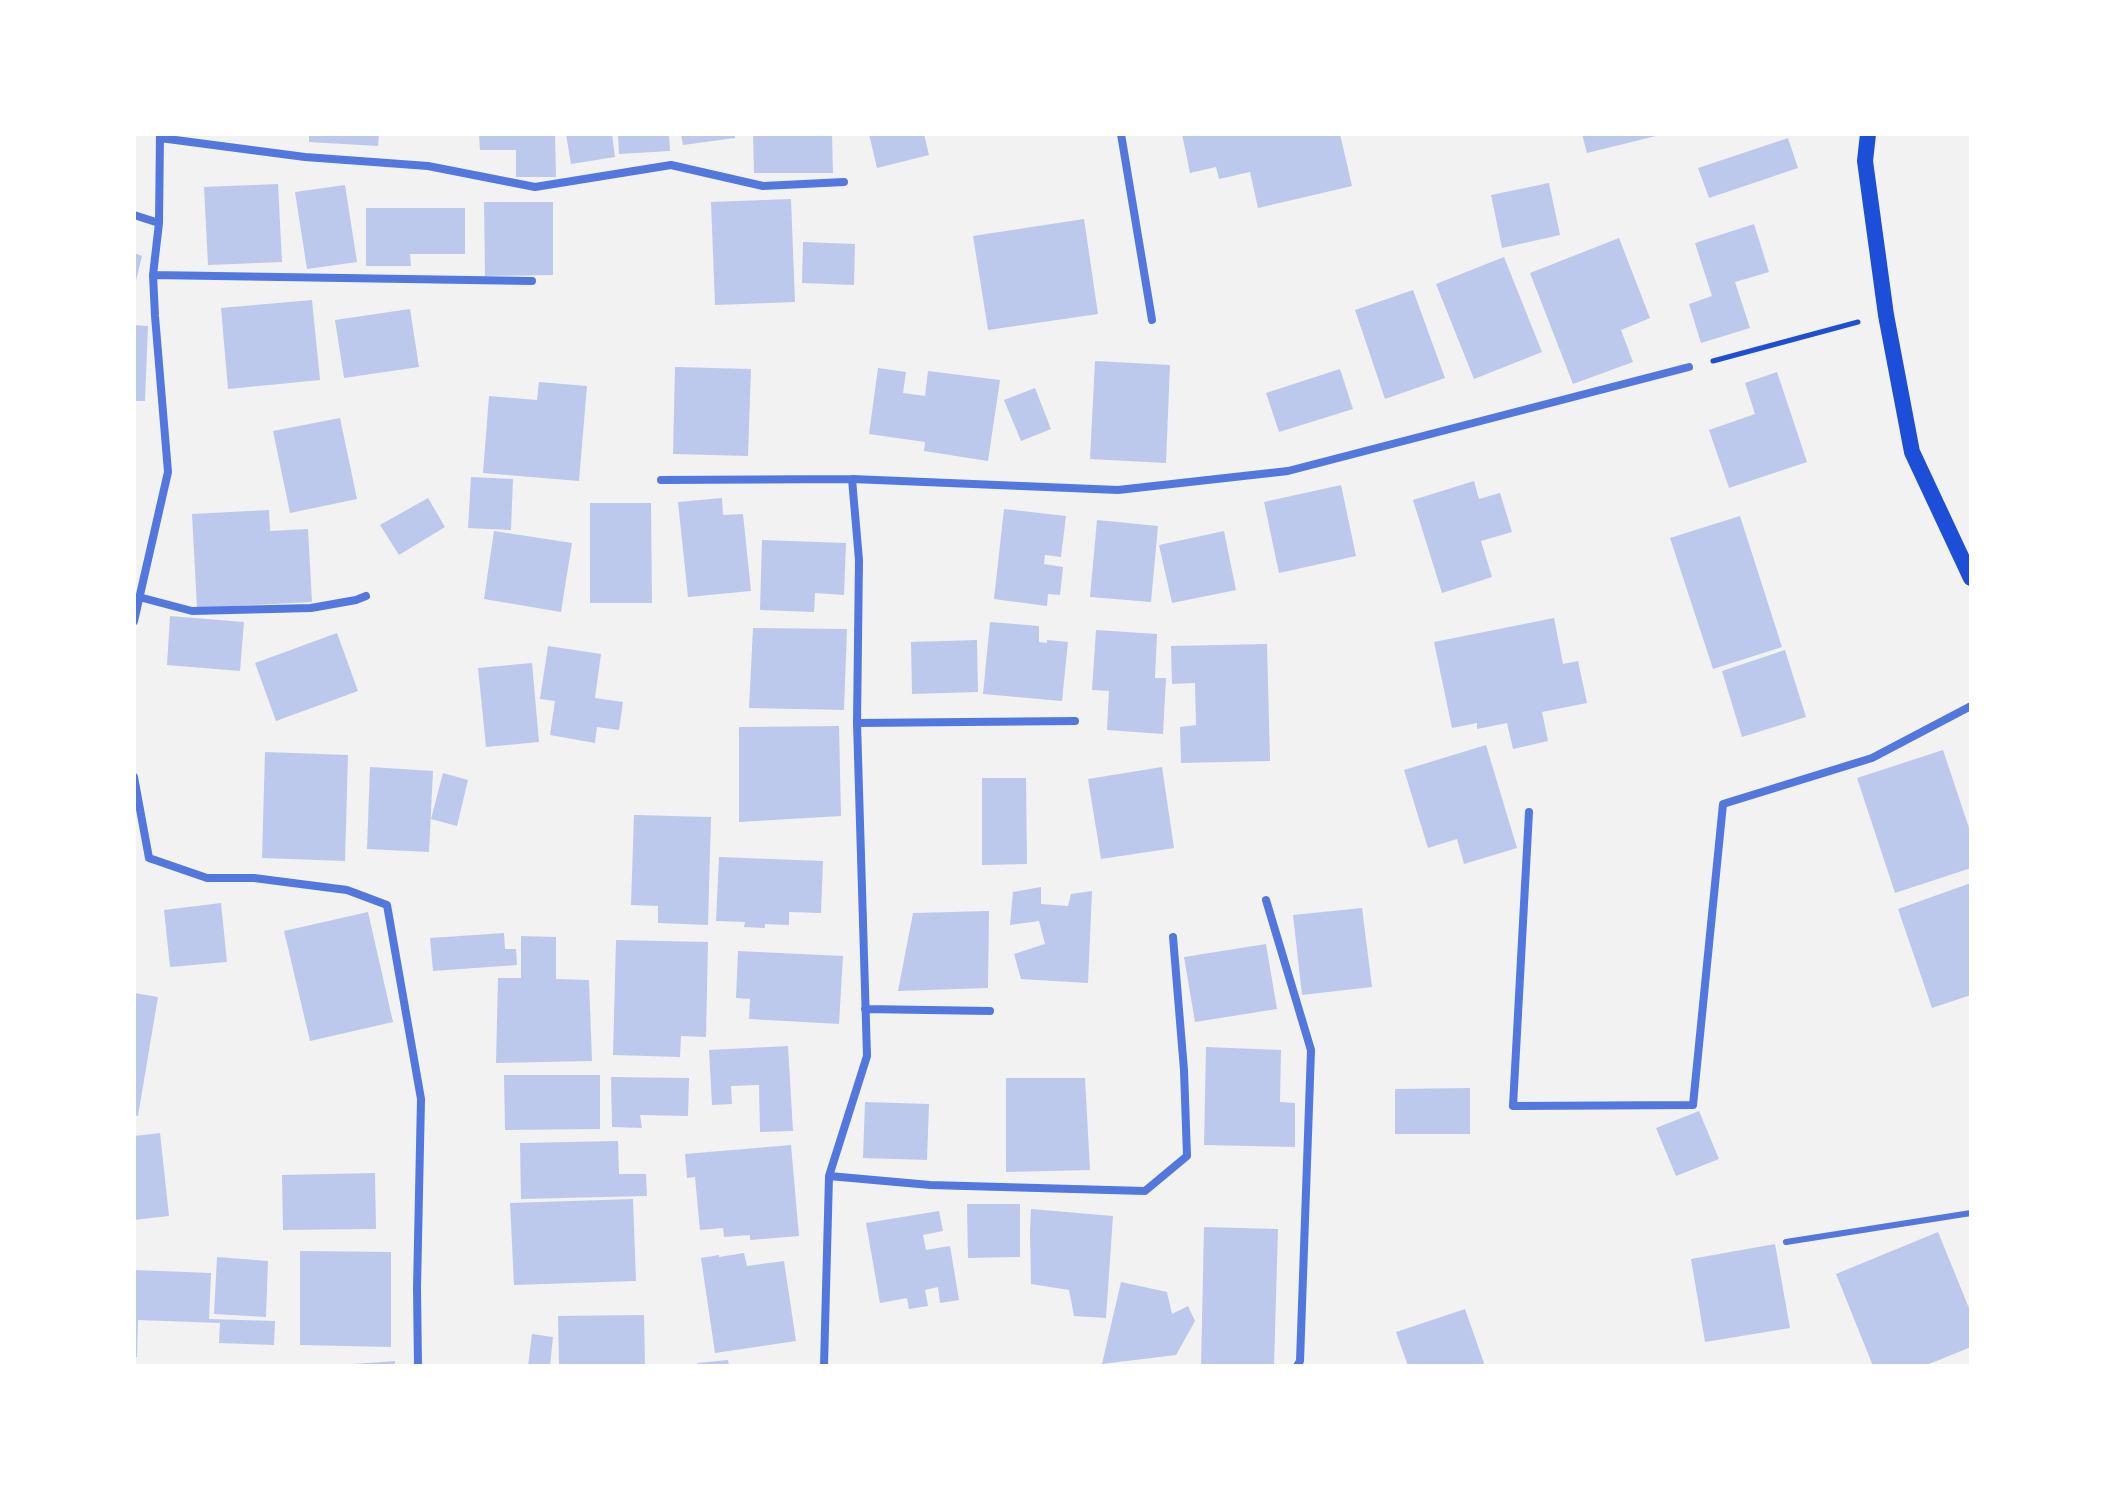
<!DOCTYPE html>
<html>
<head>
<meta charset="utf-8">
<style>
	body { margin:0 }
	#map { position:relative; width:2105px; height:1500px; overflow:hidden; background:#f2f2f2; font-family:Figtree,sans-serif }
	canvas { display:block }
	.frame { position:absolute; inset:0; border:136px solid #fff; pointer-events:none }
</style>
</head>
<body>
<div id="map">
<canvas width="2105" height="1500"></canvas>
<div class="frame"></div>
</div>
<script>
const ctx = document.querySelector('canvas').getContext('2d');
ctx.lineJoin = 'round';
function paint(path, color) { ctx.fillStyle = color; ctx.fill(path, 'evenodd'); }
const shape = rows => new Path2D(rows.map(r => 'M' + r).join(''));
function strokePath(path, color, width, dash) { ctx.strokeStyle = color; ctx.lineWidth = width; ctx.lineCap = dash ? 'butt' : 'round'; ctx.setLineDash(dash || []); ctx.stroke(path); }
paint(shape([
	[309,134,379,134,378,146,309,142],
	[479,134,555,134,556,177,516,177,516,150,480,150],
	[566,134,612,134,615,157,571,164],
	[618,134,669,134,670,151,619,154],
	[681,134,735,134,735,138,683,145],
	[753,134,832,134,833,173,754,173],
	[869,134,924,134,929,155,877,168],
	[1182,134,1340,134,1352,186,1258,208,1250,172,1219,179,1216,167,1190,173],
	[1582,134,1660,134,1660,135,1587,153],
	[1788,138,1798,168,1709,198,1698,168],
	[1549,183,1560,235,1502,248,1491,195],
	[278,184,282,262,208,265,204,187],
	[345,185,357,262,307,269,295,192],
	[791,199,795,302,715,305,711,202],
	[484,202,553,202,553,275,485,276],
	[366,208,465,208,465,254,410,254,411,266,366,266],
	[1084,219,1098,314,988,330,973,236],
	[1754,224,1769,272,1735,282,1750,328,1701,343,1689,304,1712,296,1695,243],
	[1619,238,1650,318,1621,330,1633,362,1573,384,1530,273],
	[803,242,855,244,854,285,802,283],
	[134,253,142,256,135,285,134,285],
	[1504,257,1542,352,1474,379,1436,284],
	[1413,290,1445,378,1385,399,1355,310],
	[312,300,320,380,228,389,221,308],
	[410,309,419,367,344,378,335,320],
	[134,325,148,326,145,401,134,401],
	[1095,361,1170,365,1166,463,1090,459],
	[675,367,751,369,748,456,673,454],
	[878,368,906,372,903,393,925,396,928,371,1000,380,988,461,924,451,925,442,869,434],
	[1340,369,1353,409,1279,432,1266,393],
	[1777,372,1807,462,1729,488,1709,430,1755,414,1745,383],
	[539,382,587,386,579,481,483,473,489,396,537,400],
	[1035,388,1051,429,1021,441,1004,400],
	[340,418,357,499,290,513,273,431],
	[471,477,513,479,511,530,468,528],
	[1474,481,1479,499,1500,493,1512,532,1481,541,1492,577,1442,593,1413,500],
	[1341,485,1356,556,1279,573,1264,502],
	[428,498,445,527,399,555,380,525],
	[722,498,723,515,743,514,751,591,688,597,678,502],
	[590,503,651,503,652,603,590,603],
	[1004,509,1066,516,1061,557,1045,555,1044,564,1063,567,1060,595,1048,594,1047,606,994,599],
	[269,510,270,531,308,529,312,602,197,608,192,514],
	[1740,516,1782,647,1713,669,1670,538],
	[1097,520,1158,526,1151,602,1090,597],
	[494,531,572,543,561,612,484,599],
	[1224,531,1236,590,1172,603,1159,545],
	[762,540,846,543,844,595,815,593,814,612,760,610],
	[170,616,244,622,240,671,167,665],
	[1554,618,1563,664,1578,661,1587,703,1542,712,1548,741,1513,749,1507,723,1477,729,1477,723,1452,728,1434,642],
	[990,622,1039,626,1039,642,1047,643,1047,640,1068,642,1062,701,983,694],
	[753,628,847,629,844,710,749,708],
	[1096,630,1157,634,1155,678,1166,678,1163,734,1107,730,1109,691,1092,690],
	[337,633,358,691,276,721,255,663],
	[977,640,978,692,912,694,911,642],
	[1267,644,1270,761,1181,763,1180,727,1196,725,1195,683,1172,684,1171,646],
	[548,646,601,654,595,698,623,702,619,730,597,727,595,743,550,735,555,701,540,699],
	[1785,650,1806,717,1742,737,1722,671],
	[532,663,539,742,486,747,478,668],
	[839,726,841,816,739,822,739,727],
	[1486,745,1517,848,1464,864,1457,839,1428,848,1404,770],
	[1943,750,1969,828,1971,868,1895,893,1857,778],
	[265,752,348,755,345,861,262,858],
	[370,767,433,771,429,852,367,849],
	[1162,767,1174,848,1101,859,1088,779],
	[443,773,468,780,457,826,431,819],
	[982,778,1026,778,1027,864,982,865],
	[634,815,711,817,708,925,658,923,658,906,631,905],
	[719,857,823,861,821,913,789,912,789,925,765,924,765,928,744,927,745,922,716,921],
	[1971,883,1971,995,1932,1008,1898,909],
	[1041,887,1041,904,1068,906,1071,894,1092,891,1088,983,1021,979,1014,954,1045,944,1039,921,1010,925,1013,892],
	[221,903,227,962,170,967,164,910],
	[1362,908,1372,987,1302,995,1293,915],
	[989,911,988,988,898,991,913,913],
	[368,912,393,1022,310,1041,284,931],
	[504,933,505,949,516,949,517,965,433,971,430,938],
	[521,936,556,937,556,979,589,980,592,1061,496,1063,498,978,521,978],
	[616,940,708,942,706,1037,681,1036,680,1057,613,1055],
	[1266,944,1277,1009,1195,1022,1184,957],
	[738,951,843,956,839,1024,749,1019,750,999,736,998],
	[134,993,158,997,138,1116,134,1115],
	[788,1046,793,1131,760,1132,759,1085,731,1086,732,1104,712,1105,709,1050],
	[1206,1047,1281,1050,1280,1102,1295,1103,1295,1147,1204,1145],
	[504,1075,600,1075,600,1129,505,1130],
	[611,1077,689,1078,688,1116,640,1115,642,1128,612,1127],
	[1006,1078,1085,1078,1090,1170,1006,1172],
	[1470,1088,1470,1134,1395,1134,1395,1089],
	[865,1102,929,1104,927,1160,863,1158],
	[1699,1111,1719,1159,1676,1176,1656,1128],
	[160,1133,169,1216,134,1220,134,1136],
	[618,1141,619,1174,646,1174,647,1196,521,1199,520,1143],
	[791,1145,799,1236,750,1240,750,1235,724,1237,723,1228,700,1230,695,1177,687,1178,685,1154],
	[375,1173,376,1229,283,1230,282,1175],
	[633,1199,636,1281,514,1285,510,1203],
	[967,1204,1020,1204,1020,1257,968,1258],
	[1031,1209,1113,1216,1106,1318,1074,1316,1069,1290,1031,1284,1030,1231],
	[939,1211,943,1231,923,1235,926,1250,950,1246,959,1300,940,1303,938,1287,925,1290,928,1306,909,1309,907,1298,880,1303,866,1223],
	[1204,1227,1278,1229,1274,1366,1201,1366],
	[1938,1232,1971,1313,1971,1347,1924,1366,1873,1366,1836,1274],
	[1775,1244,1790,1328,1705,1342,1691,1259],
	[300,1251,391,1252,391,1347,300,1345],
	[744,1253,747,1266,784,1261,796,1341,715,1353,701,1258,719,1255,719,1257],
	[217,1257,268,1261,266,1317,214,1314],
	[134,1270,211,1273,209,1319,275,1321,274,1345,219,1343,220,1323,138,1320,137,1357,134,1357],
	[1121,1282,1167,1292,1172,1314,1188,1306,1195,1321,1176,1355,1102,1364],
	[1465,1309,1485,1366,1408,1366,1396,1332],
	[644,1315,645,1366,559,1366,558,1316],
	[532,1334,553,1337,550,1366,528,1366],
	[728,1360,729,1366,698,1366,697,1363],
	[395,1361,395,1366,354,1366,354,1364]
]), '#bdc9ec');
strokePath(shape([
	[1713,361,1858,322]
]), '#1d4ed8', 5);
strokePath(shape([
	[1786,1242,1971,1213]
]), '#5277de', 6);
strokePath(shape([
	[1121,134,1152,320],
	[160,138,305,157,428,166,535,187,671,165,763,186,844,182],
	[134,215,159,223],
	[153,275,532,281],
	[661,480,852,479],
	[139,597,192,611,311,608,356,600,366,596],
	[134,621,168,472,155,316,153,275,159,223,160,134],
	[857,723,1075,721],
	[134,777,149,858,207,878,254,878,347,890,387,905,421,1099,417,1288,418,1366],
	[1529,812,1513,1106,1693,1105,1723,804,1872,758,1971,706],
	[1266,900,1311,1050,1300,1361,1297,1366],
	[865,1009,990,1011],
	[829,1176,930,1185,1145,1191,1187,1156,1184,1070,1173,937],
	[824,1366,829,1176,867,1056,857,723,859,560,852,479,1118,490,1288,471,1689,367]
]), '#5277de', 8);
strokePath(shape([
	[1868,134,1865,161,1886,315,1912,452,1971,578]
]), '#1d4ed8', 16);
</script>
</body>
</html>
